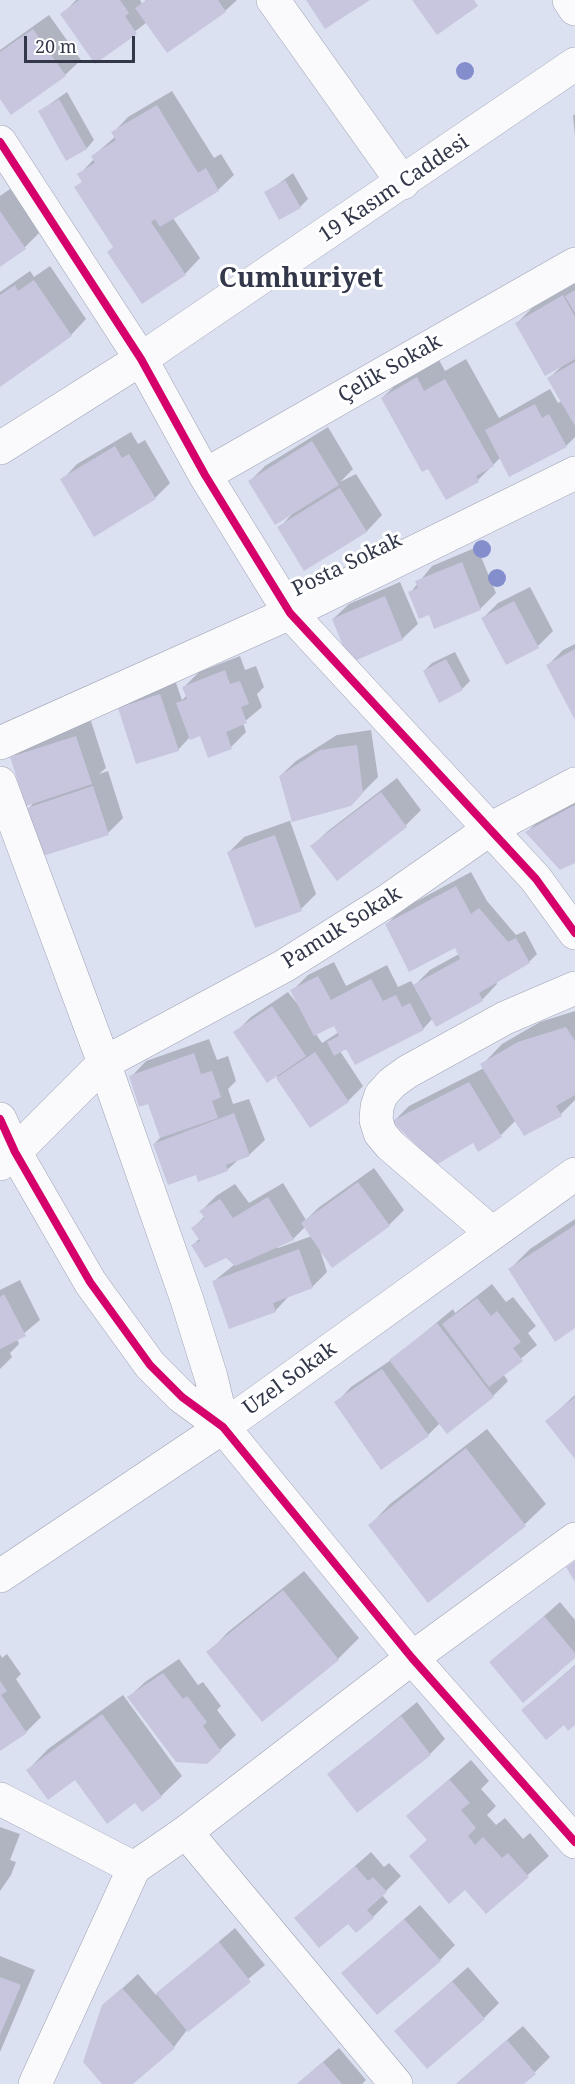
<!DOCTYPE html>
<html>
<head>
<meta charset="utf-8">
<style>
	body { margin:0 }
	#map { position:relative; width:575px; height:2084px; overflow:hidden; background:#dce1f2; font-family:"Noto Serif",serif }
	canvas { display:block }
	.scale { position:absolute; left:24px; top:36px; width:111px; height:27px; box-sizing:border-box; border:3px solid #32374a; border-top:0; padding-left:8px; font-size:18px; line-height:21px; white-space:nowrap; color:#32374a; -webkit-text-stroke:4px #fff; paint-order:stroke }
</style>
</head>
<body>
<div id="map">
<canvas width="575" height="2084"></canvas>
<div class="scale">20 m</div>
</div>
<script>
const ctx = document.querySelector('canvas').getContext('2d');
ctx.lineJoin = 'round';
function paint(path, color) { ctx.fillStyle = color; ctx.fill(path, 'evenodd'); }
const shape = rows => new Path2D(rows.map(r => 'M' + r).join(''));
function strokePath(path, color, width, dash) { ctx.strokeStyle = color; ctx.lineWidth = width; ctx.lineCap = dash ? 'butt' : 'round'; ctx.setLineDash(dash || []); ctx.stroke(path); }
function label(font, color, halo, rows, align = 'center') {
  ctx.font = font + ' "Noto Serif",serif'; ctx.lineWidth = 6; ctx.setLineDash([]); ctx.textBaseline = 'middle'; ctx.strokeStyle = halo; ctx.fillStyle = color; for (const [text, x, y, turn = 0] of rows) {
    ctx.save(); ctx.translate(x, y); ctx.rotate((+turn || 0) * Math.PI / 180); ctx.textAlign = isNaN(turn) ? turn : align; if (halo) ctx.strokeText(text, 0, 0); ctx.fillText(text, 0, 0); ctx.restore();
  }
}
paint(shape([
	[76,0,140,0,142,4,146,0,237,0,225,11,147,22,96,62,62,15],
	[49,15,81,60,65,75,12,113,0,97,0,50],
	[172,91,214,158,221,154,234,175,218,190,173,218,200,258,185,274,114,246,76,187,83,181,79,175,94,159,93,156,116,136,113,133,128,117],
	[67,92,94,140,87,148,67,159,40,111],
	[575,114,575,136,573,116],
	[293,173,308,199,300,207,266,193],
	[10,189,40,232,25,247,0,265,0,196],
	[50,266,86,319,71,335,0,384,0,292,30,271,34,277],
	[575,283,575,437,566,446,501,457,478,480,428,467,382,398,403,378,438,358,445,371,466,359,499,418,550,389,558,403,562,401,549,378,562,366,517,323,532,308],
	[328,427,353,469,340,482,356,474,382,515,367,531,304,569,279,528,292,514,250,481,265,466],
	[131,432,138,444,145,440,170,483,155,498,62,480,77,464],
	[477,547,496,593,480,609,435,627,429,613,410,593,432,566],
	[400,582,418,624,402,639,333,619,349,604],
	[530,587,553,631,538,646,483,618,498,603],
	[575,644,575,717,548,665,563,650],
	[455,652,470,681,462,689,424,671,432,663],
	[240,656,245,670,256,666,264,687,257,694,262,707,243,723,246,732,231,747,200,734,189,738,178,750,120,708,135,693,175,680,182,700,187,695,184,687,199,672],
	[91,721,106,768,99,774,108,771,123,818,108,833,29,808,35,801,12,758,27,743],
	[371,730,378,777,350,805,290,821,316,894,301,909,229,852,244,837,292,820,280,776,296,761,337,735],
	[397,778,421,810,406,825,338,879,312,846,328,831],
	[575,799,575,861,527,832,542,817],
	[471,872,487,901,516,935,525,931,537,954,529,962,496,981,497,984,482,1000,433,1018,423,1029,340,1051,363,1086,348,1101,310,1126,276,1075,235,1033,251,1017,288,992,300,1007,292,991,308,975,334,962,346,986,387,965,398,987,411,981,414,986,430,970,459,954,455,946,387,924,402,909],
	[335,1024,339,1032,322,1043,316,1034],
	[575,1011,575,1100,561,1114,516,1120,501,1135,474,1141,394,1121,409,1106,484,1068,482,1065,502,1044,540,1022],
	[209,1039,217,1060,228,1056,236,1081,228,1089,233,1104,249,1099,265,1140,249,1155,238,1160,227,1170,197,1173,154,1144,161,1137,148,1102,131,1077,146,1061],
	[374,1168,404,1210,389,1225,319,1247,327,1272,312,1287,290,1295,275,1311,213,1282,235,1264,226,1257,193,1245,200,1238,193,1228,205,1216,201,1211,216,1196,235,1184,249,1203,283,1183,306,1220,318,1208],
	[305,1227,312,1236,278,1248,277,1246,293,1239],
	[575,1219,575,1327,510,1269,530,1249],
	[20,1280,40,1320,17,1339,19,1344,10,1353,12,1357,0,1369,0,1290],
	[492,1284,506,1302,513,1297,536,1326,528,1333,537,1345,503,1374,508,1381,493,1396,440,1423,428,1435,336,1403,351,1387,394,1358,453,1309,455,1313],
	[575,1395,575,1456,547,1421],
	[487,1429,546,1504,525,1524,428,1600,370,1525,390,1504],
	[304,1571,359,1638,338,1659,262,1720,208,1653,228,1632],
	[560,1602,575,1620,575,1656,491,1663],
	[0,1654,2,1658,7,1654,21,1674,16,1679,41,1717,26,1732,0,1749],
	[179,1659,198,1685,203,1682,221,1706,217,1710,236,1735,220,1750,129,1697,145,1682],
	[575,1665,575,1723,564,1723,523,1710],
	[123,1695,182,1776,161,1796,135,1801,75,1778,28,1770,48,1749],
	[417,1702,445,1739,430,1754,329,1774],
	[471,1760,489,1781,481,1789,496,1806,487,1815,496,1825,505,1818,523,1839,530,1833,549,1856,486,1912,466,1888,411,1856,428,1839,408,1816],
	[0,1827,20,1834,10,1860,16,1862,11,1875,0,1891],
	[371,1852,384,1867,389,1863,401,1876,382,1895,388,1902,373,1917,348,1922,296,1918],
	[420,1905,455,1945,440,1960,343,1973],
	[235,1928,265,1965,187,2030,174,2047,131,2084,104,2084,103,2006,138,1974,156,1995],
	[0,1956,35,1970,0,2052],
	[468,1967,499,2003,484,2018,396,2031],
	[523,2026,550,2057,535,2072,522,2084,456,2084],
	[339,2048,366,2080,362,2084,297,2084]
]), '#0003');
paint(shape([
	[79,0,120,0,129,13,125,16,137,34,95,64,60,14],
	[147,0,218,0,226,12,167,53,135,8],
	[306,0,370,0,325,29],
	[412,0,474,0,478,6,437,35],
	[33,29,66,76,11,115,0,99,0,52],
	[59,99,87,149,66,161,38,111],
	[157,105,198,173,206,168,219,191,160,227,155,219,151,222,186,275,142,304,107,252,113,247,74,187,82,182,77,174,95,163,91,156,116,140,111,132],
	[285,180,301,208,279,220,264,192],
	[0,211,26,249,0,267],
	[34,280,72,336,0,387,0,295,15,285,18,291],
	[575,290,575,313,565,296],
	[563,295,575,317,575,359,545,376,515,323],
	[575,362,575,426,547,378],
	[417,377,424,391,445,379,494,466,476,476,479,482,446,500,428,469,422,472,381,398],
	[535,404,542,418,549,414,567,447,509,477,485,430],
	[312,441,339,485,275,525,248,481],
	[115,446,122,458,129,454,156,499,94,537,60,479],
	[340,488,367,532,304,571,277,527],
	[462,562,481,610,434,629,429,615,419,619,408,592,418,588,415,581],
	[385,596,403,640,350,663,332,619],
	[514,601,539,648,506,665,481,618],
	[575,649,575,720,546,665],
	[446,659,463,690,439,703,423,671],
	[225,670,230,684,240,681,249,704,241,707,247,723,226,732,232,749,208,758,200,736,190,740,176,703,187,699,182,687],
	[160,694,179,751,136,764,118,708],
	[76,736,92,784,26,806,10,757],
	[357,745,363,793,351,806,292,822,279,776,320,750],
	[93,786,109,835,43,856,27,808],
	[381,792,407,827,337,881,310,846],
	[575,805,575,863,560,870,525,832],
	[275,835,302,911,255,928,227,852],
	[456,886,471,914,479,908,508,942,516,938,530,963,479,993,483,1001,436,1027,413,985,460,959,455,948,409,972,385,924],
	[318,976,331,1000,371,979,383,1001,396,995,402,1007,410,1003,424,1030,355,1065,346,1049,334,1056,327,1042,339,1036,334,1026,314,1036,290,990],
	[272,1006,306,1056,267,1083,233,1032],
	[566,1027,575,1041,575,1095,556,1106,562,1116,524,1136,480,1064,518,1042],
	[315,1052,349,1102,310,1128,276,1078],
	[194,1053,201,1074,212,1071,221,1097,212,1101,218,1118,160,1138,148,1104,139,1107,129,1076],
	[469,1082,502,1137,478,1152,473,1143,436,1165,392,1121],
	[234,1113,250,1156,226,1165,228,1171,198,1182,196,1175,168,1185,153,1144],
	[358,1182,390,1226,332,1268,301,1223],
	[268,1197,294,1240,235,1266,226,1258,205,1268,191,1245,200,1241,191,1228,205,1218,199,1211,220,1199,233,1218],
	[575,1225,575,1328,555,1342,508,1269],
	[299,1249,313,1288,273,1303,276,1312,229,1329,212,1281],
	[4,1294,26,1336,0,1349,0,1297],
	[477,1298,491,1316,497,1311,521,1342,513,1348,523,1361,489,1387,442,1324],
	[437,1323,494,1397,447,1434,389,1360],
	[382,1369,429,1436,381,1470,334,1402],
	[575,1397,575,1459,545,1421],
	[466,1448,526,1526,428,1603,368,1525],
	[575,1561,575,1582,566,1567],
	[283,1590,339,1660,262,1722,206,1652],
	[544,1616,575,1653,575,1658,523,1703,489,1662],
	[575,1666,575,1725,568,1731,564,1725,546,1740,521,1710],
	[163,1673,183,1699,187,1696,207,1722,203,1726,221,1751,207,1764,176,1762,127,1697],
	[0,1681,7,1691,1,1695,27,1733,0,1751],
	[102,1714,162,1797,142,1812,135,1803,107,1824,75,1780,48,1800,26,1770],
	[401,1716,431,1755,357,1813,327,1774],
	[449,1779,470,1803,461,1810,476,1828,468,1836,475,1845,483,1837,502,1858,508,1853,529,1877,486,1914,465,1890,449,1904,409,1856,427,1840,406,1816],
	[355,1866,368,1881,373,1877,387,1892,367,1910,374,1918,356,1933,348,1924,319,1948,294,1918],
	[404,1919,441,1961,377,2015,341,1973],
	[219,1942,251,1982,188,2032,156,1993],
	[0,1977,21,1985,0,2035],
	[452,1981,485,2019,427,2069,394,2031],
	[122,1988,175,2048,133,2084,102,2084,83,2062,102,2005],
	[507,2040,536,2074,524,2084,456,2084],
	[323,2062,342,2084,297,2084]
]), '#c7c6de');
const minor = shape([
	[273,0,403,183],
	[569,0,575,9],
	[0,142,141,359,205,475,290,613,536,879,575,933],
	[205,475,575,264],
	[0,743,290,613,575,473],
	[0,783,104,1063,187,1300,211,1377,223,1427],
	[0,1119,15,1152,90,1282,150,1365,182,1397,223,1427,412,1658,575,1842],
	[0,1164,15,1152,104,1063,284,966,387,901,490,829,575,784],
	[492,1233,390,1145,380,1133,376,1120,377,1107,381,1095,392,1083,407,1072,505,1018,575,988],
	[0,1576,223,1427,575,1174],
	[0,1799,134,1868],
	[186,1832,396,2084],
	[35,2084,134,1868,186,1832,412,1658,575,1539]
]);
const tertiary = shape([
	[0,448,141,359,575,64]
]);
strokePath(minor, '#9da2b2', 34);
strokePath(tertiary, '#9da2b2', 34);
strokePath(minor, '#fafafd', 33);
strokePath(tertiary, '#fafafd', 33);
strokePath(shape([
	[0,142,141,359,205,475,290,613,536,879,575,933],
	[0,1119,15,1152,90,1282,150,1365,182,1397,223,1427,412,1658,575,1842]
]), '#d6006c', 8);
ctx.fillStyle = '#848ecc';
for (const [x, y] of [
	[465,71],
	[482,549],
	[497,578]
]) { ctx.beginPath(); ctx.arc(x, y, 9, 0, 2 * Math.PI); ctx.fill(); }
label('21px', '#32374a', '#fff', [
	["19 Kasım Caddesi",394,189,-34],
	["Çelik Sokak",390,369,-30],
	["Posta Sokak",347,565,-26],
	["Pamuk Sokak",342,928,-32],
	["Uzel Sokak",290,1379,-36]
]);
label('bold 27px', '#32374a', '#fff', [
	["Cumhuriyet",301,279]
]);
</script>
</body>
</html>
